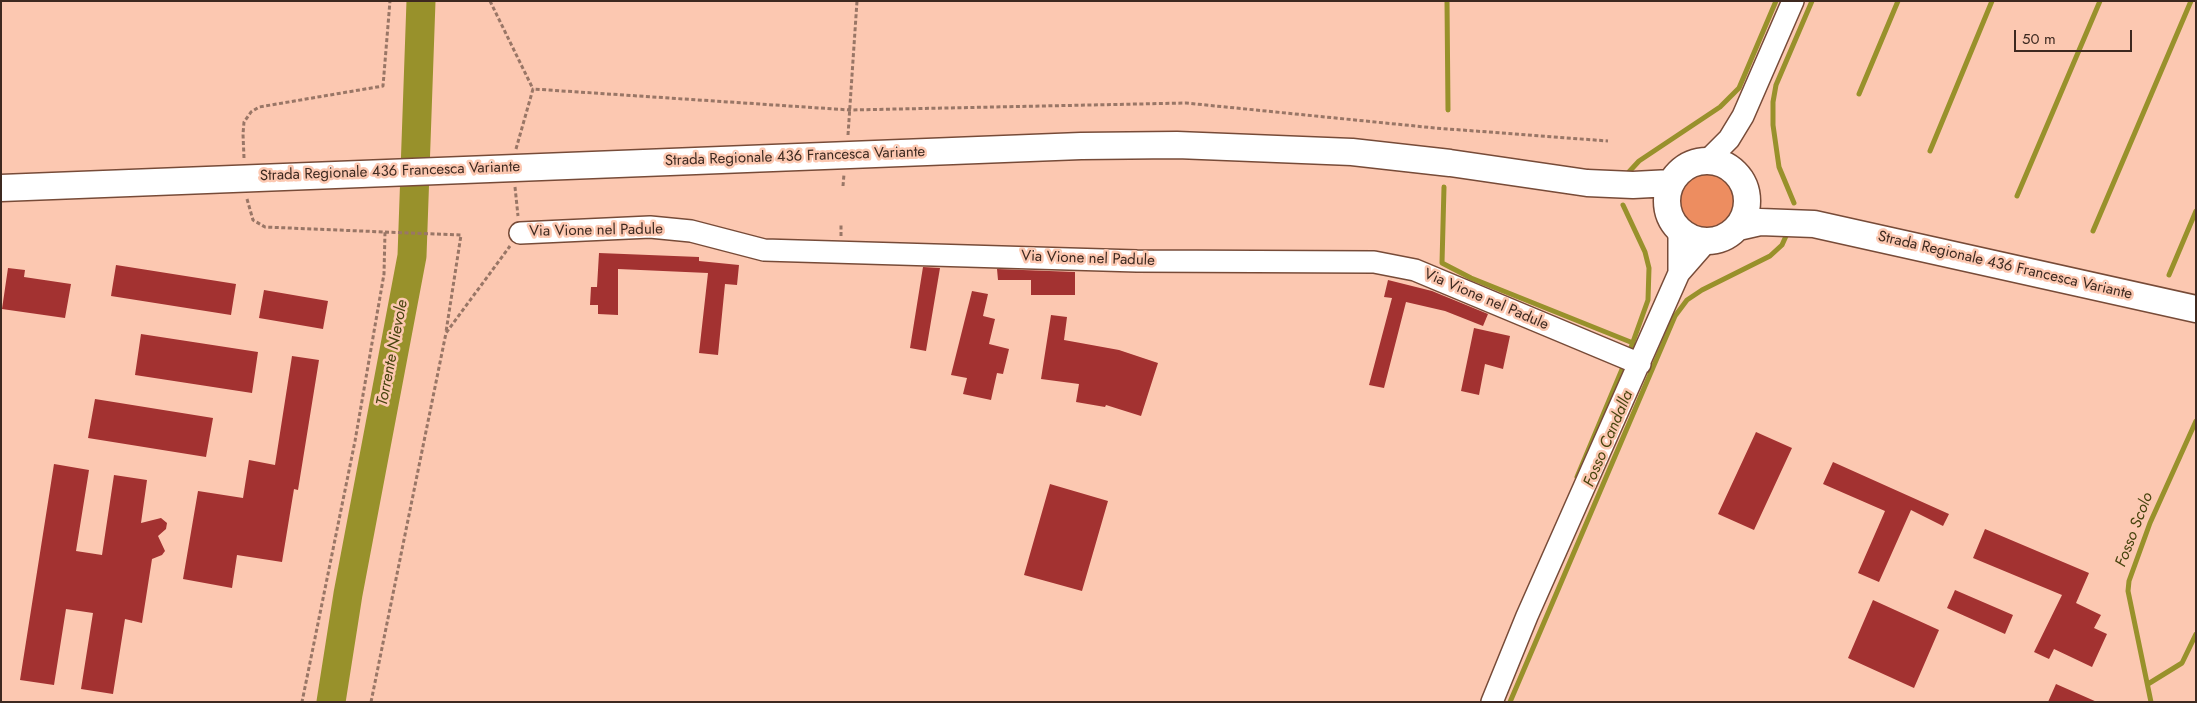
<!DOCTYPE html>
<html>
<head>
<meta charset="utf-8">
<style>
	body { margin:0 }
	#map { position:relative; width:2197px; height:703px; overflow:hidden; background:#fcc8b1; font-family:Jost,sans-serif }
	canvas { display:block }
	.frame { position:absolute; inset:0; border:2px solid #3d2920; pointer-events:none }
	.scale { position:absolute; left:2014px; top:30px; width:118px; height:22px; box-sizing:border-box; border:2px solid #3d2920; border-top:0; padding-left:6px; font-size:15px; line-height:18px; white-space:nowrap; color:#3d2920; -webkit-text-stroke:4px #fcc8b1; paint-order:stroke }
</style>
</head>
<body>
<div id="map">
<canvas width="2197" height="703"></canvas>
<div class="frame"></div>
<div class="scale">50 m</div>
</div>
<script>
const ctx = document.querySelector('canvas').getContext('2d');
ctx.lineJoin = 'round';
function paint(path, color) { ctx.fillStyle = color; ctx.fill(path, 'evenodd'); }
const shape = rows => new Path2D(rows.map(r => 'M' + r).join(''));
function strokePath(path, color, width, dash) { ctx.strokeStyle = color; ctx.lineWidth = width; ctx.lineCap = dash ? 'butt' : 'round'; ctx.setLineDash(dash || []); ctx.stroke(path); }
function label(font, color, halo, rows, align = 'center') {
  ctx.font = font + ' Jost,sans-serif'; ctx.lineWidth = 5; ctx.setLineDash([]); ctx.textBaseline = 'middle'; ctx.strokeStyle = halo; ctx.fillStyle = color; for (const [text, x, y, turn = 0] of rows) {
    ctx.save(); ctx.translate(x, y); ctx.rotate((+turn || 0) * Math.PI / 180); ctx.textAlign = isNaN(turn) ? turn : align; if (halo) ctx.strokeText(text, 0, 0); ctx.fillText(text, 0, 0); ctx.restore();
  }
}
paint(shape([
	'1679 201a29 29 0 1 1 58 0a29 29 0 1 1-58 0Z'
]), '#ed8d60');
strokePath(shape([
	[1447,1,1448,110],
	[1859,94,1898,1],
	[1930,151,1992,1],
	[1627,174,1639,161,1720,107,1739,88,1776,1],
	[1444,187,1442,263,1471,278,1633,343],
	[2017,196,2100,1],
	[1794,203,1779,167,1773,125,1773,102,1776,85,1812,1],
	[1623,205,1645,252,1649,268,1648,300,1629,353],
	[2093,231,2191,1],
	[2169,275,2196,211],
	[1577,477,1623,367],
	[2148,684,2182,663,2196,634],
	[1510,702,1675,316,1687,300,1702,290,1770,256,1782,245,1786,236],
	[2151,702,2128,591,2129,581,2150,523,2196,421]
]), '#98912b', 5);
strokePath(shape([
	[331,702,348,594,412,256,421,1]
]), '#98912b', 29);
paint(shape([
	[599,253,699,257,699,261,739,265,737,285,725,284,718,355,699,353,708,273,618,269,618,315,598,314,598,305,590,305,591,287,597,287],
	[116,265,236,284,231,315,111,296],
	[923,267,940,268,926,351,910,348],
	[8,268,25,270,24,277,71,284,65,318,2,309],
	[997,269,1075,272,1075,295,1031,295,1031,280,998,280],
	[1388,280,1432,291,1488,314,1483,326,1445,311,1406,302,1384,388,1369,385,1392,298,1384,297],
	[264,290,328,301,323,329,259,318],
	[972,291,988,294,983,316,995,319,989,344,1009,349,1003,374,997,373,991,400,963,394,967,378,951,375],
	[1051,315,1067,317,1064,340,1119,350,1158,363,1141,416,1106,405,1105,407,1076,402,1079,384,1041,379],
	[1474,328,1510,336,1503,369,1485,364,1479,395,1461,391],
	[141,334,258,352,252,393,135,375],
	[292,356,319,360,298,490,294,489,282,562,237,555,232,588,183,579,198,491,243,498,249,460,275,465],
	[95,399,213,418,206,457,88,438],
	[1756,432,1792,448,1754,530,1718,514],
	[1833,462,1949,514,1943,526,1911,510,1879,582,1858,573,1885,511,1823,484],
	[54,464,89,470,76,551,102,555,114,475,147,480,141,523,161,518,167,523,166,529,158,536,165,551,162,555,152,559,142,623,125,619,113,694,81,689,93,613,66,609,54,685,20,680],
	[1050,484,1108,501,1082,591,1024,575],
	[1985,529,2089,573,2076,603,2101,615,2094,628,2107,634,2092,667,2054,649,2049,659,2034,652,2062,595,1973,558],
	[1955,590,2013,615,2005,634,1947,608],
	[1873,600,1939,630,1914,688,1848,658],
	[2056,684,2097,702,2048,702]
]), '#a33231');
const minor = shape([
	[1707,161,1729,139,1743,116,1793,1],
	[520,233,650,227,691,231,764,250,1137,261,1374,262,1415,270,1640,364],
	[1679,273,1707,241],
	[1492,702,1527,616,1679,273,1679,230]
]);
const major = shape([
	'1667 201a40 40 0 1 1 80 0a40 40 0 1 1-80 0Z',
	[1,188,1081,146,1177,145,1352,152,1450,163,1587,183,1633,185,1671,183],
	[1738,227,1760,222,1814,224,2196,309]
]);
strokePath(minor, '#774b38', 24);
strokePath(major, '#774b38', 29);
strokePath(shape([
	[490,1,533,89],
	[848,135,857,1],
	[516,149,533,89,850,110,1186,103,1435,128,1608,141],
	[244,158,243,134,244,122,251,112,259,107,383,86,390,1],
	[843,186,844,174],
	[515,187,518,216],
	[247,199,253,220,265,227,385,232,384,274,355,441,302,702],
	[385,232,461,235,446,332],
	[841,236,841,225],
	[371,702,446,333,510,246]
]), '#997666', 3, [4, 2.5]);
strokePath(minor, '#fff', 21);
strokePath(major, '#fff', 26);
label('15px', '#3d2920', '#fcc8b1', [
	["Strada Regionale 436 Francesca Variante",795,157,-2],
	["Strada Regionale 436 Francesca Variante",390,172,-2],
	["Via Vione nel Padule",596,231,-1],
	["Via Vione nel Padule",1088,259,2],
	["Strada Regionale 436 Francesca Variante",2005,266,13],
	["Via Vione nel Padule",1486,300,23]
]);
label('italic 16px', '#48440e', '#fcc8b1', [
	["Torrente Nievole",393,353,-79],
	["Fosso Candalla",1609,439,-67],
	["Fosso Scolo",2135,530,-69]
]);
</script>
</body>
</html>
